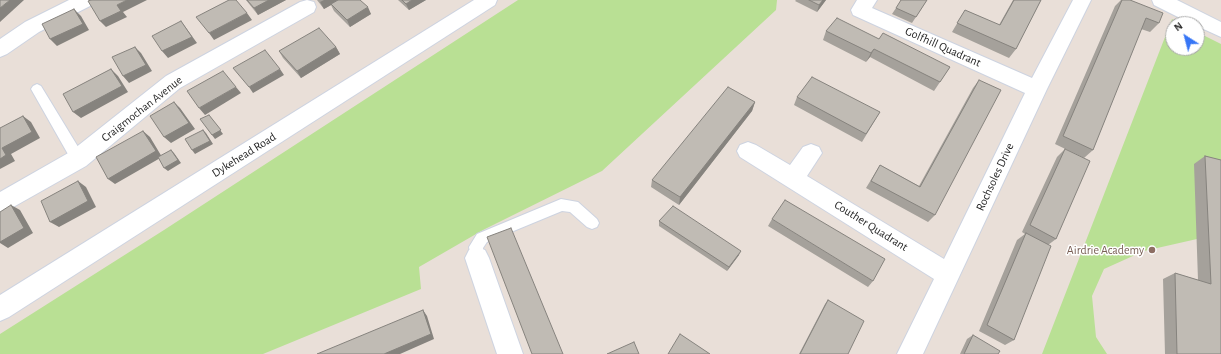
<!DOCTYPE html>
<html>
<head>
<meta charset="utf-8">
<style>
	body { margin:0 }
	#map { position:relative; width:1221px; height:354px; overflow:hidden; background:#e9dfd8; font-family:"Alegreya Sans",sans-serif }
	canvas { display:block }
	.north { position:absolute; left:1165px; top:16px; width:40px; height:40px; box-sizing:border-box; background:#fff; border:1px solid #a8a8a8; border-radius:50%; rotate:324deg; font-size:11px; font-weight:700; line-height:16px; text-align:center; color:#262626 }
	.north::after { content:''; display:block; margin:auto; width:14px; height:18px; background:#3776f6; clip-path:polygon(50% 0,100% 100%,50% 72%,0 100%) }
</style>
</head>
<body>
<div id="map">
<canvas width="1221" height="354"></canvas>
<div class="north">N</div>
</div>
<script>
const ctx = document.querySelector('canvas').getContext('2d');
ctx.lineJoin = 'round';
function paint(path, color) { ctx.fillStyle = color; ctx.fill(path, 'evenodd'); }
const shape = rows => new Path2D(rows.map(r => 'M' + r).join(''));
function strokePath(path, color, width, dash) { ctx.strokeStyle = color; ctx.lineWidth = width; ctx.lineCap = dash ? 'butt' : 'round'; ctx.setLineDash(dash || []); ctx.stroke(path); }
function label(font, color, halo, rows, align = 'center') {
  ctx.font = font + ' "Alegreya Sans",sans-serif'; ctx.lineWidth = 3; ctx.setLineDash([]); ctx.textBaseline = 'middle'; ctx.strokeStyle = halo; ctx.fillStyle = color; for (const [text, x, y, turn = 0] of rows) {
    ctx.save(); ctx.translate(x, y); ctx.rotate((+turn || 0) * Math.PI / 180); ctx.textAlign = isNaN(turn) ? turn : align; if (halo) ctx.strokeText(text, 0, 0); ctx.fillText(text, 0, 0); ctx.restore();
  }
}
paint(shape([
	[518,0,777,0,776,10,602,171,483,230,419,267,421,289,263,354,0,354,0,334,164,230],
	[1172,19,1181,24,1173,24,1173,48,1197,48,1197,32,1221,44,1221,171,1197,239,1144,251,1104,269,1092,296,1096,337,1107,354,1042,354]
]), '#b9e094');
const service = shape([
	[37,84,41,86,83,155,84,159,83,163,78,164,73,163,31,89,33,86,37,84],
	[561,199,578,202,597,219,599,223,597,227,592,229,587,227,570,212,562,211,487,242,483,248,484,258,482,263,477,264,472,263,469,247,477,234,561,199]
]);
const minor = shape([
	[69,0,94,0,92,5,39,32,7,54,0,57,0,39,25,22,69,0],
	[307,0,314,2,316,7,314,12,180,88,86,166,8,210,0,213,0,192,70,152,166,76,300,2,307,0],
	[857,0,877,0,872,8,1032,78,1073,0,1091,0,1047,89,923,354,897,354,934,279,740,157,737,151,740,145,748,142,756,145,790,165,803,147,811,144,819,147,822,153,807,176,944,259,1025,93,853,15,851,10,857,0],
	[1152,0,1177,0,1221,22,1221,37,1197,26,1197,24,1192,24,1154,5,1152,0],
	[477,247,485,250,489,258,523,354,497,354,465,258,469,250,477,247]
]);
const tertiary = shape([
	[474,0,497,0,495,5,9,317,0,321,0,295,474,0]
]);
strokePath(service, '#cdd3e0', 2);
strokePath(minor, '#cdd3e0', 2);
strokePath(tertiary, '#cdd3e0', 2);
paint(service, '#fff');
paint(minor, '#fff');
paint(tertiary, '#fff');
paint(shape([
	[246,0,286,0,258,15],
	[317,0,360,0,371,14,350,27,334,11,331,5,324,9],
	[398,0,426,0,409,10],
	[796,0,826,0,817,12,795,1],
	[927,0,912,23,892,14,896,8],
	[1013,0,1041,0,1016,49,1009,58,952,32,965,10,999,25],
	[1121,0,1130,0,1159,23,1150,32,1141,29,1093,150,1084,158,1055,144,1115,6],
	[826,31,879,39,950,67,934,91,870,57,866,62,823,40],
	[336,47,340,54,301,78,283,58,279,51],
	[979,80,935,215,928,222,866,188,880,165,919,186,973,88],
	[797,97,880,112,862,142,794,105],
	[755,102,752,111,679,205,651,187,652,180],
	[1065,149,1056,239,1048,245,1014,340,1005,345,979,331,1017,240,1025,234,1022,232,1057,157],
	[1205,156,1221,354,1165,354,1163,279,1175,273,1198,280,1194,164],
	[772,219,873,281,868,287,768,226],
	[659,221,739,255,727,271,659,226],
	[828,300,848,354,799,354,825,304],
	[973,335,998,354,960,354,967,339]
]), '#a5a19b');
paint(shape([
	[10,0,24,0,0,22,0,8],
	[127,0,147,0,123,12,127,17,106,27,100,21,117,5],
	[269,0,286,0,258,15,254,8],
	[324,0,340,0,324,9,320,2],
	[412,0,426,0,409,10,406,4],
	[823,0,826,0,817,12,819,5],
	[368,7,371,14,350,27,347,20],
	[74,9,81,16,89,30,57,46,50,39],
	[247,13,252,20,214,40,209,33],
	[181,21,197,43,168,58,162,51],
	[135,47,141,53,152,71,129,83,123,76],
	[336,47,340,54,301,78,297,71],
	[874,49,870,57,866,62,871,53],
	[111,69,118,76,128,92,81,118,73,112],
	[280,69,284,75,253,93,249,87],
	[236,87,241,93,205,115,199,108],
	[174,102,180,108,195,129,171,143,164,137],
	[755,102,752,111,679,205,680,197],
	[209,115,223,134,215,139,212,135],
	[23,116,31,122,40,138,11,154,15,161,0,169,0,159,2,148],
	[203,130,206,133,213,144,195,154,192,150],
	[143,131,150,137,162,157,115,184,108,179],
	[171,150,174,153,181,163,168,171,164,168],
	[78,181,86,187,96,207,59,227,50,222],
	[11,205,20,210,33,233,8,248,0,243,0,242],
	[741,251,739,255,727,271,729,267],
	[423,310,427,316,434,339,400,354,384,354]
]), '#86837e');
const building = shape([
	[0,0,10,0,0,8,0,0],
	[91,0,127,0,117,5,121,11,100,21,88,1,91,0],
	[229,0,236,0,247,13,209,33,196,17,229,0],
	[247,0,269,0,254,8,247,0],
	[338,0,360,0,368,7,347,20,331,4,338,0],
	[402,0,412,0,406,4,402,0],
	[809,0,823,0,819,5,809,0],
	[901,0,927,0,916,17,896,8,901,0],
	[1014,0,1041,0,1016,49,957,23,965,10,1000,25,1014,0],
	[1122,0,1130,0,1163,13,1159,23,1146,18,1093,150,1063,136,1122,0],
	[74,9,83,24,50,39,42,24,74,9],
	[837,18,879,39,883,33,950,67,940,82,874,49,871,53,826,31,837,18],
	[181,21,192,37,162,51,152,36,181,21],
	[319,28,336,47,297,71,279,51,319,28],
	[135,47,146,65,123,76,112,57,135,47],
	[265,50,280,69,249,87,233,68,265,50],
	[111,69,122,86,73,112,63,94,111,69],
	[223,71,236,87,199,108,187,91,223,71],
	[812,77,880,112,866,134,797,97,812,77],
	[979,80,1001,90,935,215,871,181,880,165,920,187,979,80],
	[728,87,755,102,680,197,652,180,728,87],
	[174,102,189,123,164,137,150,116,174,102],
	[209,115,221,130,212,135,200,119,209,115],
	[23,116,32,132,2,148,6,155,0,159,0,128,23,116],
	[203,130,210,141,192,150,185,139,203,130],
	[143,131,156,151,108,179,96,157,143,131],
	[1065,149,1090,161,1056,239,1030,225,1065,149],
	[171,150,178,160,164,168,158,157,171,150],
	[1205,156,1221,160,1221,354,1177,354,1175,273,1211,284,1205,156],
	[78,181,88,201,50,222,41,201,78,181],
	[785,200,885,259,873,281,772,219,785,200],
	[11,205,24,228,0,242,0,212,11,205],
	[673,206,741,251,729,267,659,221,673,206],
	[511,228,563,354,532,354,487,237,511,228],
	[1026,233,1051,246,1014,340,987,325,1026,233],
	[828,300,864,321,848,354,800,354,828,300],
	[423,310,431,334,384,354,317,354,423,310],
	[680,334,710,354,668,354,680,334],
	[973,335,1000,351,998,354,964,354,973,335],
	[634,342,639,354,607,354,634,342]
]);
paint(building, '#c0bbb4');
strokePath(building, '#86837e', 1);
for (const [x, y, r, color] of [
	[1152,250,4,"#8d6e63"]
]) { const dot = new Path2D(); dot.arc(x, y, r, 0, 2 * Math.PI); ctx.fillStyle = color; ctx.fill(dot); strokePath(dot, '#fff', 1.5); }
label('12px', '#262626', '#fff', [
	["Golfhill Quadrant",943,47,24],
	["Craigmochan Avenue",142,109,-38],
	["Dykehead Road",244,155,-32],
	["Rochsoles Drive",995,177,-65],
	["Couther Quadrant",871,226,32]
]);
label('12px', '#785e54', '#fff', [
	["Airdrie Academy",1144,250]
], 'right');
</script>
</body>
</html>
